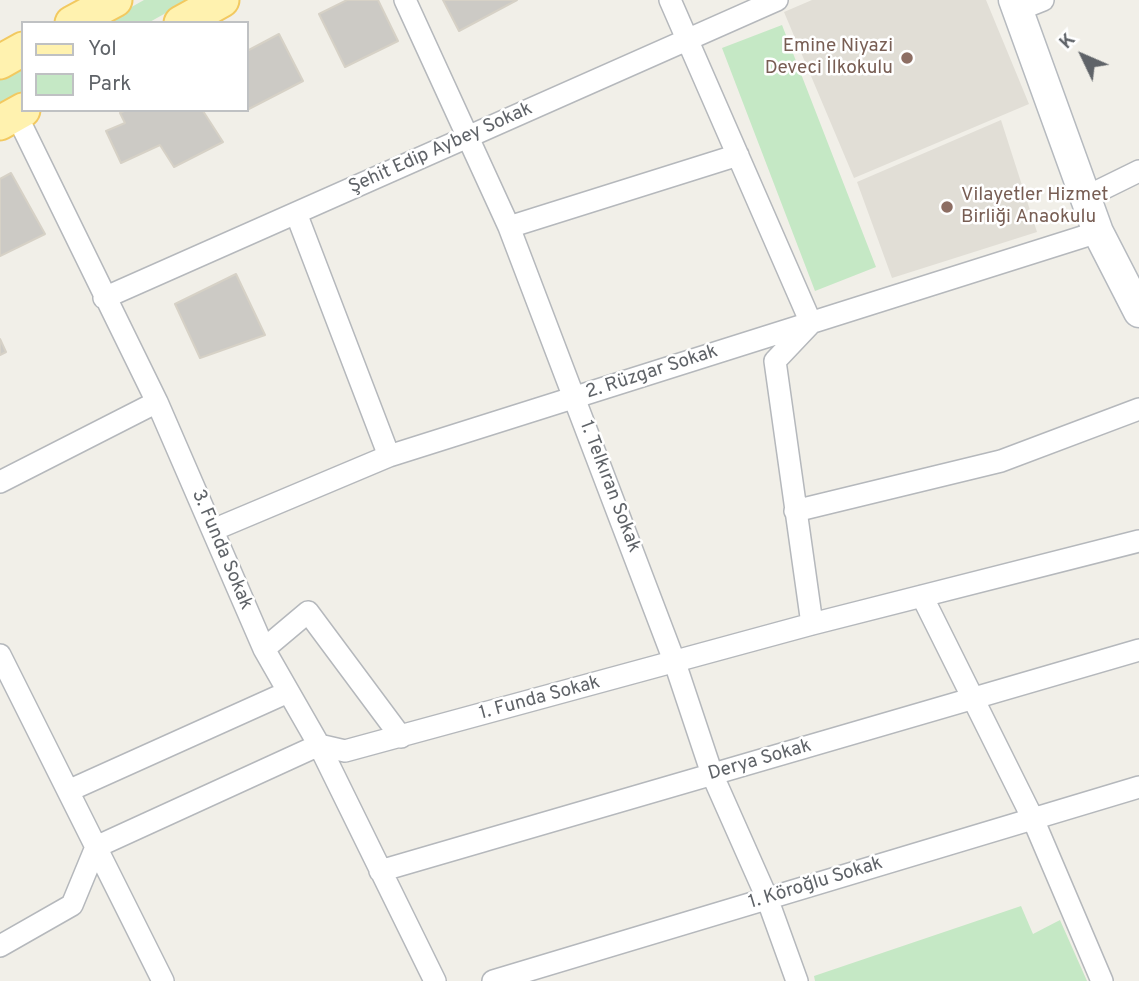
<!DOCTYPE html>
<html>
<head>
<meta charset="utf-8">
<style>
	body { margin:0 }
	#map { position:relative; width:1139px; height:981px; overflow:hidden; background:#f1efe8; font-family:Overpass,sans-serif }
	canvas { display:block }
	.legend { position:absolute; left:21px; top:21px; width:228px; height:91px; box-sizing:border-box; background:#fff; border:2px solid #bfc1c3; margin:0; padding:9px 12px; list-style:none; font-size:21px; color:#5f6368 }
	.legend li { display:flex; align-items:center; gap:14px; height:35px }
	.legend b { width:35px; border:2px solid #bfc1c3 }
	.north { position:absolute; left:1048px; top:21px; width:70px; height:70px; -webkit-text-stroke:5px #fff; paint-order:stroke; rotate:314deg; font-size:19px; font-weight:700; line-height:28px; text-align:center; color:#5f6368 }
	.north::after { content:''; display:block; margin:auto; width:24px; height:32px; background:#5f6368; clip-path:polygon(50% 0,100% 100%,50% 72%,0 100%) }
</style>
</head>
<body>
<div id="map">
<canvas width="1139" height="981"></canvas>
<ul class="legend">
<li><b style="height:9px;background:#fff2af"></b>Yol</li>
<li><b style="height:19px;background:#c5e8c5"></b>Park</li>
</ul>
<div class="north">K</div>
</div>
<script>
const ctx = document.querySelector('canvas').getContext('2d');
ctx.lineJoin = 'round';
function paint(path, color) { ctx.fillStyle = color; ctx.fill(path, 'evenodd'); }
const shape = rows => new Path2D(rows.map(r => 'M' + r).join(''));
function strokePath(path, color, width, dash) { ctx.strokeStyle = color; ctx.lineWidth = width; ctx.lineCap = dash ? 'butt' : 'round'; ctx.setLineDash(dash || []); ctx.stroke(path); }
function label(font, color, halo, rows, align = 'center') {
  ctx.font = font + ' Overpass,sans-serif'; ctx.lineWidth = 5; ctx.setLineDash([]); ctx.textBaseline = 'middle'; ctx.strokeStyle = halo; ctx.fillStyle = color; for (const [text, x, y, turn = 0] of rows) {
    ctx.save(); ctx.translate(x, y); ctx.rotate((+turn || 0) * Math.PI / 180); ctx.textAlign = isNaN(turn) ? turn : align; if (halo) ctx.strokeText(text, 0, 0); ctx.fillText(text, 0, 0); ctx.restore();
  }
}
paint(shape([
	[812,0,986,0,1029,104,854,178,784,12],
	[1001,120,1037,232,892,278,857,182]
]), '#e1ded6');
paint(shape([
	[144,0,189,0,148,23,103,23],
	[782,25,876,267,815,291,722,48],
	[23,67,23,92,0,105,0,80],
	[1021,906,1033,934,1060,920,1087,981,815,981,814,976]
]), '#c5e8c5');
const building = shape([
	[347,0,378,0,398,41,345,67,319,14,347,0],
	[443,0,517,0,459,31,443,0],
	[279,34,303,81,245,111,247,110,247,51,279,34],
	[126,110,206,110,203,111,223,142,174,167,160,145,121,163,106,131,125,123,120,113,126,110],
	[11,173,45,234,0,256,0,179,11,173],
	[236,274,265,335,200,358,175,304,236,274],
	[0,339,6,352,0,355,0,339]
]);
paint(building, '#cccac5');
strokePath(building, '#d6d1c6', 2);
const street = shape([
	[405,0,509,227,675,663,712,774,767,898,797,981],
	[670,0,811,323,775,361,812,624],
	[1018,10,1043,0],
	[16,114,157,402,264,649,319,745,435,981],
	[1084,198,1139,171],
	[296,213,389,456],
	[509,227,738,155],
	[104,298,777,0],
	[0,482,157,402],
	[795,511,1001,461,1139,409],
	[213,530,389,456,1098,232],
	[922,596,1033,819,1102,981],
	[264,649,308,612,401,737],
	[0,655,163,981],
	[68,791,288,692],
	[380,871,1139,650],
	[0,946,72,905,96,847,319,745,345,751,812,624,1139,541],
	[493,981,1139,787]
]);
const secondary = shape([
	[1014,0,1098,232,1139,312]
]);
const primary = shape([
	[72,23,115,0],
	[181,23,222,0],
	[0,62,23,49],
	[0,123,23,110]
]);
strokePath(street, '#b5b8bc', 24);
strokePath(secondary, '#b6babf', 33);
strokePath(primary, '#f2c960', 37);
strokePath(street, '#fff', 21);
strokePath(secondary, '#fff', 30);
strokePath(primary, '#fff2af', 33);
for (const [x, y, r, color] of [
	[907,58,7,"#8d6e63"],
	[947,207,7,"#8d6e63"]
]) { const dot = new Path2D(); dot.arc(x, y, r, 0, 2 * Math.PI); ctx.fillStyle = color; ctx.fill(dot); strokePath(dot, '#fff', 2.5); }
label('19px', '#785e54', '#fff', [
	["Emine Niyazi",893,47],
	["Deveci İlkokulu",893,69],
	["Vilayetler Hizmet",961,196,"left"],
	["Birliği Anaokulu",961,218,"left"]
], 'right');
label('19px', '#5f6368', '#fff', [
	["Şehit Edip Aybey Sokak",441,149,-24],
	["2. Rüzgar Sokak",652,373,-18],
	["1. Telkıran Sokak",609,487,69],
	["3. Funda Sokak",221,550,67],
	["1. Funda Sokak",540,699,-15],
	["Derya Sokak",760,761,-16],
	["1. Köroğlu Sokak",816,884,-17]
]);
</script>
</body>
</html>
